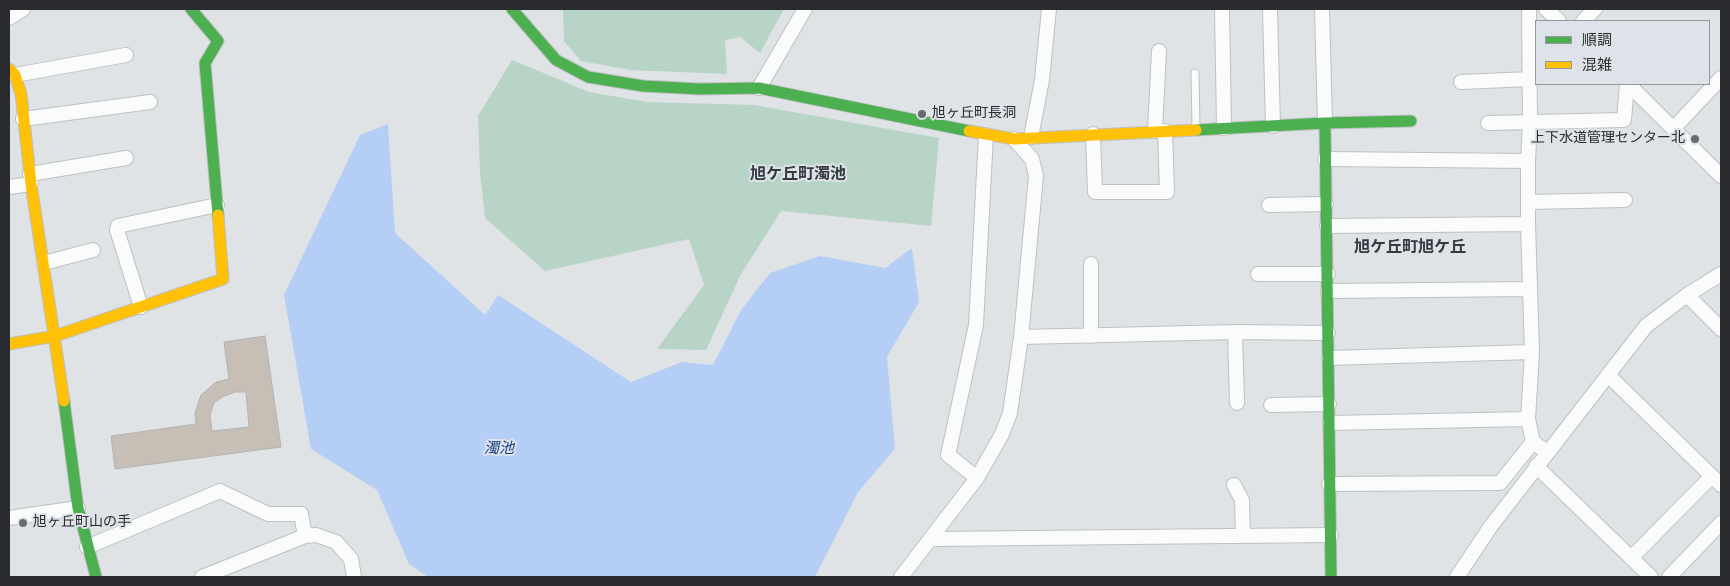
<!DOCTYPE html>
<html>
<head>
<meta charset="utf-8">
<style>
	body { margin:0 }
	#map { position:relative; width:1730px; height:586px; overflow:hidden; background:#e0e3e6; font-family:"Titillium Web","Noto Sans JP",sans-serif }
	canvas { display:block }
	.frame { position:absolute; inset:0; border:10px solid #292b2e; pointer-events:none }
	.legend { position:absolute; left:1535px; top:20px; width:175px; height:65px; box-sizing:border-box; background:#dde3e9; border:1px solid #95999e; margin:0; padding:6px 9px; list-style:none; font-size:15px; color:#292b2e }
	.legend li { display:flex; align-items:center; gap:10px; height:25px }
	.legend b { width:25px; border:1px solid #95999e }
</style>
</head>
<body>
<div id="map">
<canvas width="1730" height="586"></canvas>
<div class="frame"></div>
<ul class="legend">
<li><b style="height:6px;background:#4caf50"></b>順調</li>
<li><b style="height:6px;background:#ffc107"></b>混雑</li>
</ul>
</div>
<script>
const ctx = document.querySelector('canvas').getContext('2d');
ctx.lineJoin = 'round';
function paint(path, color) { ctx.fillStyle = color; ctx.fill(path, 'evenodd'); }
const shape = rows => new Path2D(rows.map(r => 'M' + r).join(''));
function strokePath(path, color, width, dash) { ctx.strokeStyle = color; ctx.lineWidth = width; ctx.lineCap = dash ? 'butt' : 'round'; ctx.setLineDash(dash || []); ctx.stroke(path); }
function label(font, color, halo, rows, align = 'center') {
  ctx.font = font + ' "Titillium Web","Noto Sans JP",sans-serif'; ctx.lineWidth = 4; ctx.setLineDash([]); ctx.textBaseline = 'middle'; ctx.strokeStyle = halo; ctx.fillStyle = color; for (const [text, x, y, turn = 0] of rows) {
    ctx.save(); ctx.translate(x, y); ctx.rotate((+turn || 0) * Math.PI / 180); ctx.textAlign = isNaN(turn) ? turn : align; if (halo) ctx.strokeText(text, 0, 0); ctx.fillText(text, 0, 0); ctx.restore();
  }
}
paint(shape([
	[563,9,784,9,760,53,740,37,725,40,727,74,630,70,581,61,564,41],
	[512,60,589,92,647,102,754,105,939,138,931,226,781,211,740,276,706,350,657,349,704,285,689,239,545,271,485,218,480,172,478,116]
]), '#b7d4c6');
paint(shape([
	[388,124,395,233,485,315,498,295,631,382,682,362,713,365,741,310,770,273,820,256,885,268,912,248,919,302,887,357,895,449,858,492,815,577,428,577,409,564,377,490,311,449,284,295,360,135]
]), '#b4cef6');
const building = shape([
	[265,336,281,447,115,469,111,436,196,424,195,413,201,395,216,382,229,379,224,342,265,336],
	[235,392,246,392,249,427,212,431,210,415,214,403,222,397,235,392]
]);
paint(building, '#c7bfb6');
strokePath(building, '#b2b3b3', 1);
const lane = shape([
	[1195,73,1196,127]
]);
const street = shape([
	[1222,9,1224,128],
	[1270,9,1273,126],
	[1322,9,1325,123],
	[1546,9,1559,21],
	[9,18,23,9],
	[1583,21,1595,9],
	[15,75,126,55],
	[1461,82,1530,79],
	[1628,84,1721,176],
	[759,88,805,9],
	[23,119,150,102],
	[1488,123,1624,120,1627,84],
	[1673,129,1721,78],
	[1155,131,1159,51],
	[1093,134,1095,192,1167,192,1165,131],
	[1031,137,1042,80,1049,9],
	[1325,159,1528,161,1528,224,1532,352,1528,419,1533,442,1547,452],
	[1528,161,1530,122,1529,9],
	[30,174,126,158],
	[9,187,31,184],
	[1528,202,1625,200],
	[1269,205,1326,204],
	[1327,226,1528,224],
	[44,263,93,250],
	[1091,264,1091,336],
	[1258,274,1328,274],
	[1328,291,1530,289],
	[1687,295,1721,329],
	[141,307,117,230,118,226,217,205],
	[1235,332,1237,403],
	[1021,337,1235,332,1328,333],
	[1329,358,1532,352],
	[1608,375,1721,485],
	[1271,405,1329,404],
	[1330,423,1528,419],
	[1536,466,1651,577],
	[977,478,948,455,976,325,986,135],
	[1329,484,1500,483,1533,442],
	[1234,485,1242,500,1243,536],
	[9,518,78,508],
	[305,536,316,535,336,542,351,559,354,577],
	[931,539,1331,535],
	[87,547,220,491,268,514,301,514,305,536,202,577],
	[1631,558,1712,476],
	[901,577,977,478,1002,434,1010,413,1021,337,1036,176,1032,159,1014,139],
	[1457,577,1491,526,1646,326,1687,295,1721,274],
	[1669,577,1721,523]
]);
const fast = shape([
	[191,9,218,41,205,63,218,215],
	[512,9,556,60,588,77,643,86,700,89,759,88,969,131],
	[1325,123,1331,577],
	[1196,130,1325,123,1411,121],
	[64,401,78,508,96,577]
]);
const slow = shape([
	[9,69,15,75,21,94,31,184,64,401],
	[969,131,1014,139,1196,130],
	[9,344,55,336,223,279,218,215]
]);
strokePath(lane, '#bec0c2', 9);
strokePath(street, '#bec0c2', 16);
strokePath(fast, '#bec0c2', 13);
strokePath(slow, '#bec0c2', 13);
strokePath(lane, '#fafbfb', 7);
strokePath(street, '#fafbfb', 14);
strokePath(fast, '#4caf50', 11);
strokePath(slow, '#ffc107', 11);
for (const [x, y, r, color] of [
	[922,114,5,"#696b6e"],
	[1695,139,5,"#696b6e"],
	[23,523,5,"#696b6e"]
]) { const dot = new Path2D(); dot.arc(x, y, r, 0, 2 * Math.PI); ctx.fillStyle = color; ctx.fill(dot); strokePath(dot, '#dde3e9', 2); }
label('14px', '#292b2e', '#dde3e9', [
	["旭ヶ丘町長洞",932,114],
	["上下水道管理センター北",1685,139,"right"],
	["旭ヶ丘町山の手",33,523]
], 'left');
label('italic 15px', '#1a4585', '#dde3e9', [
	["濁池",499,449]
]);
label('bold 16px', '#353a3f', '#dde3e9', [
	["旭ケ丘町濁池",798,175],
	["旭ケ丘町旭ケ丘",1410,248]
]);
</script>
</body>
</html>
